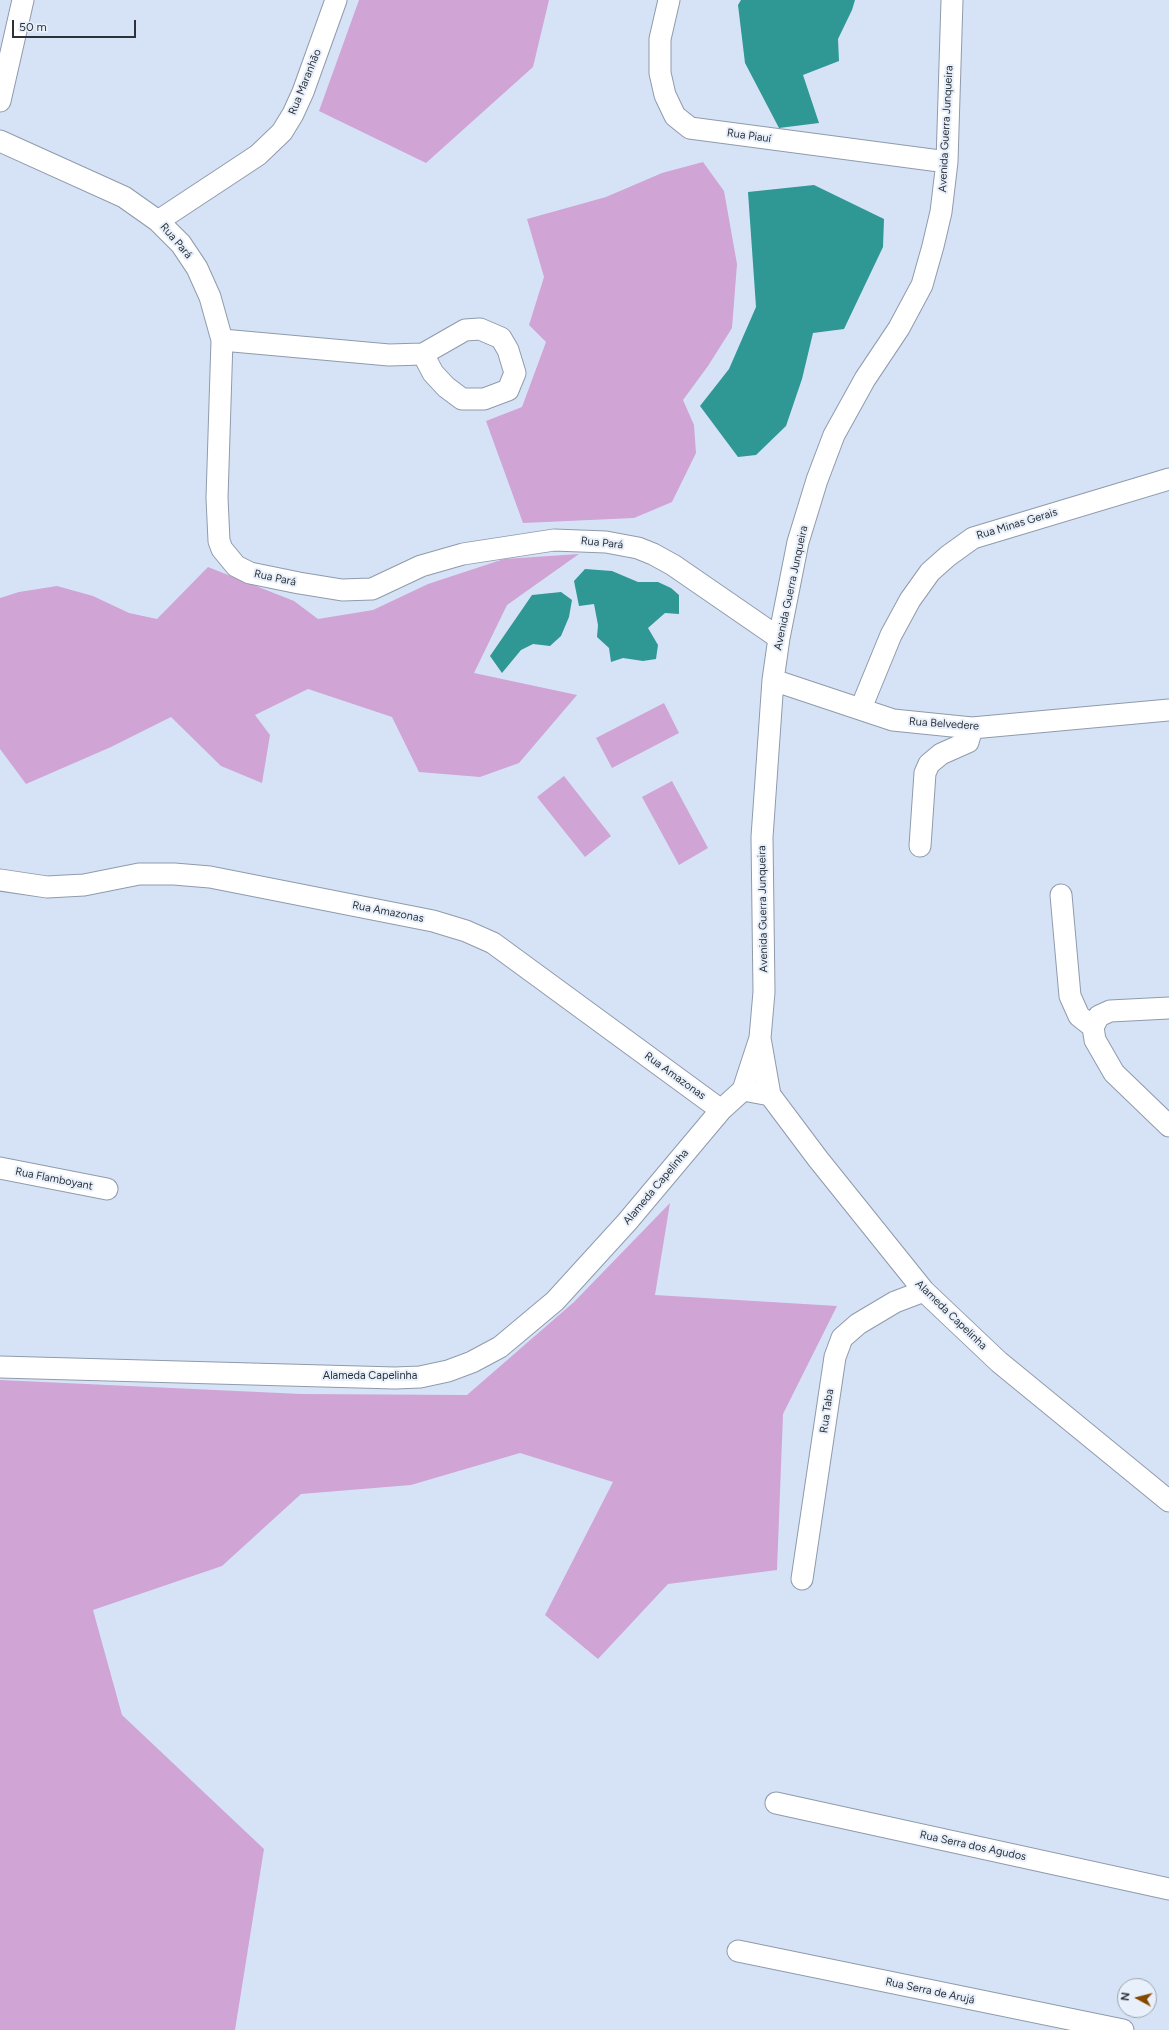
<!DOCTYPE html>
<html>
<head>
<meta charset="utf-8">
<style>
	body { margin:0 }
	#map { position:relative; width:1169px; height:2030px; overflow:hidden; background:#d6e3f6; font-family:Figtree,sans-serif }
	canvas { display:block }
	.north { position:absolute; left:1117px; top:1978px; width:40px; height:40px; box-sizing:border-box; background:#e8f0fb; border:1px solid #9da4ad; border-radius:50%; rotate:277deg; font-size:11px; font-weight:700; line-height:16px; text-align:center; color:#2d3239 }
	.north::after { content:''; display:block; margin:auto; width:14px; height:18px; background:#844900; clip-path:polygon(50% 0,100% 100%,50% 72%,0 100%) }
	.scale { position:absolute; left:12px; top:20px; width:124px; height:18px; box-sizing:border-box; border:2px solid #2d3239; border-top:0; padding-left:5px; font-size:12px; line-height:14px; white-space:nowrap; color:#2d3239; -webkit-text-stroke:3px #e8f0fb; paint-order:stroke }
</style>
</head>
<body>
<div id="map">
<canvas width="1169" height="2030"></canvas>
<div class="north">N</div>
<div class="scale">50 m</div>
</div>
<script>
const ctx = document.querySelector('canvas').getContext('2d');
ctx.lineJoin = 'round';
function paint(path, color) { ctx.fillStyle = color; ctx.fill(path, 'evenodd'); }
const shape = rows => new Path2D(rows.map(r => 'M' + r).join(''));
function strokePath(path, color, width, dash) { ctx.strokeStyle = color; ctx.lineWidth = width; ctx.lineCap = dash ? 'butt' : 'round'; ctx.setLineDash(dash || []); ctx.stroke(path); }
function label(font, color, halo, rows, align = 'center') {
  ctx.font = font + ' Figtree,sans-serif'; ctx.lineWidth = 4; ctx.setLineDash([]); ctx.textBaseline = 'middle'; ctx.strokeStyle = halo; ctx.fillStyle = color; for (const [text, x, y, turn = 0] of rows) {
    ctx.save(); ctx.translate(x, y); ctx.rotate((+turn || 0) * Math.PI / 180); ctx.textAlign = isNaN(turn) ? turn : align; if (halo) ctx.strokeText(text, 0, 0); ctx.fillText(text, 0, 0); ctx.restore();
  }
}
paint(shape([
	[359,0,549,0,533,67,426,163,319,111],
	[703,162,724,191,737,264,732,328,708,366,683,400,694,425,696,453,672,502,634,518,523,523,486,421,522,407,546,342,529,325,544,277,527,219,606,197,662,173],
	[579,554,507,605,474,673,577,695,519,763,480,777,419,772,392,717,308,689,255,715,270,735,262,783,221,766,171,717,111,747,26,784,0,749,0,598,19,592,57,586,93,596,129,613,157,619,208,567,294,601,318,619,373,610,428,584,504,559],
	[664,703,679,733,612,768,596,738],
	[564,776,611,836,585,857,537,797],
	[672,781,708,848,679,865,642,797],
	[670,1203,655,1295,837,1306,783,1414,777,1570,668,1584,598,1659,545,1615,613,1482,520,1453,411,1485,301,1494,222,1566,93,1610,122,1715,264,1849,235,2030,0,2030,0,1380,301,1394,467,1395,574,1302]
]), '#d0a4d5');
paint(shape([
	[741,0,855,0,852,10,838,39,839,61,803,75,819,123,779,128,745,63,738,5],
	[814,185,884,219,883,247,844,329,813,333,802,379,786,426,756,455,738,457,700,406,729,369,756,307,748,192],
	[585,569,612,571,638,582,658,582,671,588,679,595,679,614,665,613,648,628,658,645,656,659,643,661,623,658,611,662,609,648,597,637,598,625,594,604,579,606,574,581],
	[561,592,572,600,569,617,561,636,550,646,533,644,521,650,502,673,490,656,532,595]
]), '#2f9794');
const minor = shape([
	[669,0,660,39,660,73,665,95,675,116,690,128,947,162],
	[0,101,23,0],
	[0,141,124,197,158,221,181,244,197,268,210,297,222,340,217,498,219,541,222,549,236,566,250,573,299,583,342,590,372,589,421,566,463,554,554,540,606,542,638,548,653,554,673,565,779,638],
	[158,221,258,155,282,132,293,114,303,92,336,0],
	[222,340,389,355,423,354,465,330,480,329,501,338,508,350,515,373,508,390,484,399,462,399,446,387,433,373,423,354],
	[773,680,893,720,972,728,1169,710],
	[861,708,891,635,910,600,930,572,948,556,973,538,1169,479],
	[920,846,925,773,929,764,941,754,968,742,972,728],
	[0,880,47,887,84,885,139,874,174,874,210,877,433,921,466,931,493,943,721,1110],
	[1061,895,1070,996,1079,1016,1093,1027],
	[1169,1008,1110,1011,1099,1016,1093,1027,1095,1040,1114,1073,1169,1126],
	[760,1038,764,992,762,837,773,680,779,638,798,542,817,480,834,435,865,379,899,328,922,285,933,246,941,212,947,162,952,0],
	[743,1090,760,1038,770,1095],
	[0,1168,107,1189],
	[0,1367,395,1378,420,1377,448,1371,472,1362,500,1347,555,1301,627,1222,721,1110,743,1090,770,1095,818,1159,924,1291,999,1362,1169,1501],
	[802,1579,835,1357,842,1338,858,1324,895,1302,924,1291],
	[776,1803,1169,1889],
	[738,1951,1123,2030]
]);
strokePath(minor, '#8f9bac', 23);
strokePath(minor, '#fff', 21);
label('11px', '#2d3239', '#e8f0fb', [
	["Rua Maranhão",305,82,-68],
	["Avenida Guerra Junqueira",946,129,-87],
	["Rua Piauí",749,136,8],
	["Rua Pará",176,241,49],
	["Rua Minas Gerais",1017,524,-17],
	["Rua Pará",602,543,6],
	["Rua Pará",275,578,12],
	["Avenida Guerra Junqueira",791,588,-78],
	["Rua Belvedere",944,724,4],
	["Avenida Guerra Junqueira",763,909,-91],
	["Rua Amazonas",388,912,11],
	["Rua Amazonas",675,1076,36],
	["Rua Flamboyant",54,1179,11],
	["Alameda Capelinha",656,1187,-50],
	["Alameda Capelinha",951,1315,44],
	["Alameda Capelinha",370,1376],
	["Rua Taba",827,1411,-82],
	["Rua Serra dos Agudos",973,1846,12],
	["Rua Serra de Arujá",930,1991,12]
]);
</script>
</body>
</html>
